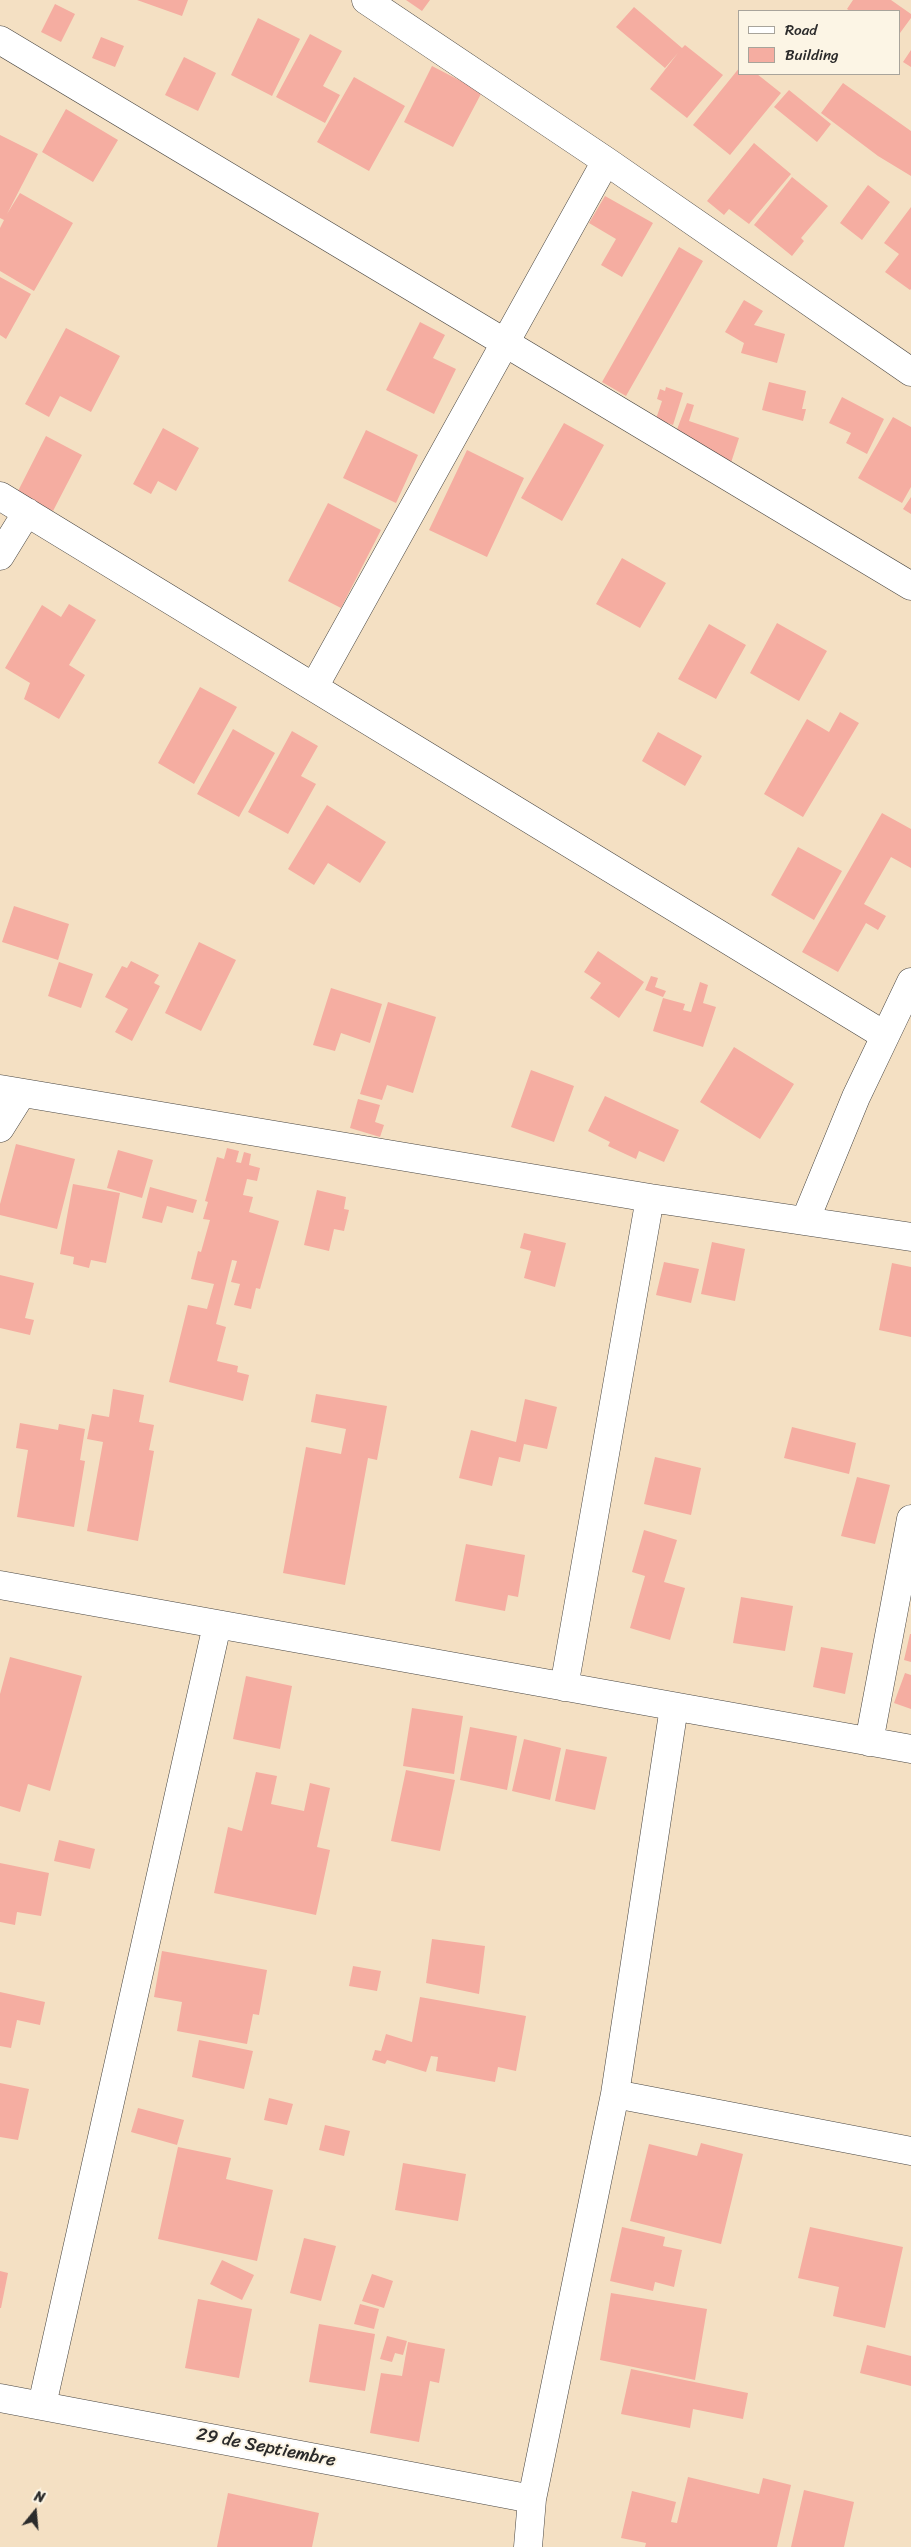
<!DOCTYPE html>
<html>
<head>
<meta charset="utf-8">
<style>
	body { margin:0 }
	#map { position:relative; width:911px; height:2547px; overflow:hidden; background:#f4e0c3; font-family:Sriracha,sans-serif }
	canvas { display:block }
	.legend { position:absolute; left:738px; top:10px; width:162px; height:65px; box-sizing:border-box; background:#fcf5e5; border:1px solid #a8a49b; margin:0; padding:6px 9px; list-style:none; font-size:15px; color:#2b2b2b }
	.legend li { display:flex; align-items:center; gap:10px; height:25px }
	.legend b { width:25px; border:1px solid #a8a49b }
	.north { position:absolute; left:10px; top:2487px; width:50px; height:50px; -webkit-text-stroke:4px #fcf5e5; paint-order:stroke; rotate:17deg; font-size:14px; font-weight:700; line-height:20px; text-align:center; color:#2b2b2b }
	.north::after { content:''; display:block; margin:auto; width:18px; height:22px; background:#2b2b2b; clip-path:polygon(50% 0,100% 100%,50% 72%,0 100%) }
</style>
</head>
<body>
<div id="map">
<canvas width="911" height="2547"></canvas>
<ul class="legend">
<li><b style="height:6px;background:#fff"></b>Road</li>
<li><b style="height:14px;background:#f5ada1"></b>Building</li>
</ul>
<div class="north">N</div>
</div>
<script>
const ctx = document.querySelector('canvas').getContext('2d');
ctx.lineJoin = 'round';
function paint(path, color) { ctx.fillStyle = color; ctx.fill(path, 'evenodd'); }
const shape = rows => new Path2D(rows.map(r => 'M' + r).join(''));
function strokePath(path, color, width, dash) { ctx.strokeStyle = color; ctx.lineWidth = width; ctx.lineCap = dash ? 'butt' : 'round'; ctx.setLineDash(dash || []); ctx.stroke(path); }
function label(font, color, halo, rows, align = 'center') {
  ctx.font = font + ' Sriracha,sans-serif'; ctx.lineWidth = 4; ctx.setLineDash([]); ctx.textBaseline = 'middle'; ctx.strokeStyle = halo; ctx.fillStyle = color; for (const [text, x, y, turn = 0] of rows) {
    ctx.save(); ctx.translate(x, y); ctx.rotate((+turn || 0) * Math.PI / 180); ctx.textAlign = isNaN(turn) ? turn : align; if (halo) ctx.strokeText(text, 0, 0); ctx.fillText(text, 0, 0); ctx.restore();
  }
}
paint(shape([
	[137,0,188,0,182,16],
	[406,0,430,0,422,11],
	[853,0,891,0,911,14,911,18,900,33,900,11,850,11,847,9],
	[55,4,75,14,61,42,41,32],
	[634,7,682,48,685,45,723,75,687,118,650,89,678,53,665,68,616,27],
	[258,18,300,39,272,96,231,75],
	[310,34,342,51,323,86,340,95,325,123,276,97],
	[101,37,124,46,115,67,92,58],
	[911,50,911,67,903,62],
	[184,57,216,73,198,111,165,95],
	[432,66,482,92,453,147,404,122],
	[740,67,740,74,757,74,781,93,730,155,693,125],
	[354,77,405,106,369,171,317,142],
	[843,83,911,131,911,176,878,156,821,113],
	[789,90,831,124,817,142,774,107],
	[66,109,118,140,93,182,42,152],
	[0,135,38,154,7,214,20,193,73,223,34,291,0,271,0,228,4,220,0,218],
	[754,143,791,174,749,224,729,209,724,215,707,201],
	[792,177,828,206,801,238,804,241,792,256,754,225],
	[868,185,890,202,862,240,840,223],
	[605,196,653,223,622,277,601,265,616,239,589,223],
	[911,207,911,289,910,290,885,272,899,254,884,243],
	[679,247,703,261,626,396,602,382],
	[0,277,31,294,6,339,0,335],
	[744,300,763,311,754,325,785,334,777,363,741,353,744,343,725,332],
	[420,322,445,335,433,358,456,369,434,414,386,390],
	[66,328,120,356,91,412,60,396,49,417,25,404],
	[769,382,806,391,802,409,806,409,803,421,762,410],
	[666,387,683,393,673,425,656,419,662,401,657,399,660,389,665,391],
	[842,397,884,419,867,454,846,443,851,433,829,423],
	[687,403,694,405,689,421,739,438,728,472,676,432],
	[893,417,911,427,911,487,902,503,858,478],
	[564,423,604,445,562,521,521,498],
	[163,428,199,448,176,491,158,481,151,494,133,484],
	[366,430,418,455,396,503,343,478],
	[46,436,82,455,53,511,17,493],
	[467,450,524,478,487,557,429,530],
	[911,497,911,514,903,509],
	[328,503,381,530,341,608,288,581],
	[622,558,666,583,640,628,596,604],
	[69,604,96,620,69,665,85,675,59,719,24,699,30,683,5,668,42,605,61,617],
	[777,623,827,651,799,701,750,673],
	[709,624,746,645,716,699,678,679],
	[200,687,237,707,194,784,158,763],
	[840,712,859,723,803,817,764,794,807,719,829,732],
	[233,729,275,753,239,817,197,794],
	[292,731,318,746,301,776,316,784,288,834,248,812],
	[658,732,702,756,685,786,642,761],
	[327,805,386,842,360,883,328,863,314,885,288,869],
	[882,813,911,829,911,868,891,857,864,904,886,916,878,930,866,923,838,972,802,952],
	[798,847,842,871,814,920,771,895],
	[14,906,69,924,58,960,2,942],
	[199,942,236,960,201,1031,165,1013],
	[598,951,644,982,619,1018,590,998,601,983,584,972],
	[131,961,159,975,154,983,160,986,132,1041,115,1032,128,1009,105,997,122,966,127,968],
	[59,962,93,974,81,1008,48,996],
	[651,976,658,978,655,987,666,991,663,997,645,990],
	[700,982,708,985,703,1003,716,1007,703,1047,653,1031,663,998,685,1004,683,1010,691,1012],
	[331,988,382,1004,370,1043,341,1033,335,1051,313,1045],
	[388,1002,436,1017,413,1093,387,1085,382,1100,360,1094],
	[734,1047,794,1084,760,1139,700,1102],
	[531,1070,574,1086,554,1142,511,1127],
	[605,1096,679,1130,664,1162,639,1151,636,1159,608,1146,610,1142,588,1131],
	[358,1099,380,1105,375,1122,384,1125,380,1137,350,1128],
	[16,1144,75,1159,57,1229,0,1215,0,1204],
	[227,1148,239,1151,236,1162,241,1163,244,1152,251,1154,249,1165,260,1168,257,1181,247,1179,243,1195,253,1197,249,1212,279,1221,260,1289,256,1288,251,1309,234,1305,240,1284,231,1282,237,1261,232,1260,216,1324,226,1327,217,1361,238,1366,237,1372,249,1375,243,1401,169,1382,188,1305,207,1309,214,1284,191,1279,198,1251,201,1252,210,1220,203,1219,208,1202,205,1201,217,1157,224,1159],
	[118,1150,153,1160,142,1198,107,1188],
	[73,1184,120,1193,106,1263,91,1260,89,1268,73,1264,74,1257,60,1254],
	[150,1187,197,1200,193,1213,167,1206,162,1223,142,1218],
	[317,1190,346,1197,344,1209,349,1210,344,1231,334,1229,329,1251,304,1245],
	[524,1233,566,1243,555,1287,524,1278,531,1251,520,1248],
	[712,1242,745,1249,735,1301,701,1294],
	[664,1262,699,1269,691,1303,656,1295],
	[892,1263,911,1267,911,1337,879,1330],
	[0,1275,34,1283,25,1318,34,1320,30,1335,0,1328],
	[113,1389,144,1395,139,1422,154,1425,149,1450,154,1451,138,1541,87,1531,103,1442,87,1439,92,1414,109,1417],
	[316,1394,387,1406,377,1460,368,1458,345,1585,283,1573,306,1447,341,1454,346,1429,311,1422],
	[525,1399,557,1407,547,1449,524,1444,520,1462,499,1457,492,1486,459,1478,471,1430,516,1442],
	[20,1423,58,1430,59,1424,85,1429,80,1460,85,1461,74,1527,17,1517,28,1450,16,1448],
	[792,1427,856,1443,849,1474,784,1458],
	[655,1457,701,1468,691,1515,644,1504],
	[857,1477,890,1485,875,1544,841,1536],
	[644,1530,677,1540,664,1582,685,1588,670,1640,630,1628,645,1576,632,1572],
	[466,1544,525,1555,518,1597,508,1595,505,1611,455,1601],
	[741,1597,793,1606,785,1651,733,1643],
	[910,1634,911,1634,911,1662,904,1660],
	[821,1647,853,1653,845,1694,813,1687],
	[10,1657,82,1676,50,1791,28,1784,20,1812,0,1806,0,1694],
	[905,1673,911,1675,911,1709,894,1703],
	[246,1676,292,1686,280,1749,233,1739],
	[412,1708,463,1716,454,1774,403,1766],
	[470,1727,517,1736,507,1790,460,1780],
	[524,1739,561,1748,550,1800,512,1791],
	[566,1749,607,1757,595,1810,555,1801],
	[406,1770,455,1780,440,1851,391,1841],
	[256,1772,277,1776,271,1804,304,1811,310,1783,330,1788,317,1847,330,1850,316,1915,214,1893,228,1827,242,1831],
	[59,1840,95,1849,90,1869,54,1861],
	[0,1863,49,1873,41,1916,17,1912,15,1925,0,1922],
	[432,1939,485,1946,479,1994,426,1983],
	[162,1951,267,1970,259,2015,253,2014,247,2044,177,2031,182,2002,154,1997],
	[353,1966,381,1971,377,1991,349,1986],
	[0,1992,45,2002,40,2025,17,2020,11,2048,0,2046],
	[420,1997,526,2016,516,2071,498,2067,495,2082,436,2071,438,2057,431,2056,426,2072,387,2060,385,2064,372,2060,375,2050,381,2051,386,2034,412,2042],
	[199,2040,253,2051,244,2089,192,2077],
	[0,2083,29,2089,18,2140,0,2137],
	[269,2098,293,2104,287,2125,264,2120],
	[138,2108,184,2120,177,2145,131,2132],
	[325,2125,350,2131,344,2156,319,2150],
	[701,2143,743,2154,721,2244,630,2221,649,2144,697,2156],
	[178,2147,231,2158,226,2179,273,2190,257,2261,158,2239],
	[403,2163,466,2174,458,2221,395,2210],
	[622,2227,665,2237,663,2246,682,2250,674,2287,655,2282,653,2291,610,2281],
	[810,2227,903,2247,885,2328,833,2316,839,2287,798,2278],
	[304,2238,336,2246,321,2301,290,2293],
	[222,2260,254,2275,242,2300,210,2284],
	[0,2271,8,2273,1,2308,0,2308],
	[372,2274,393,2281,384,2308,362,2301],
	[611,2293,707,2309,695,2380,600,2360],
	[198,2299,252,2309,239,2378,185,2368],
	[360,2304,379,2309,374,2329,354,2324],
	[319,2324,375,2334,365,2391,309,2382],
	[387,2336,407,2341,403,2355,395,2353,392,2362,380,2359],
	[408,2342,445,2349,439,2383,430,2381,419,2442,370,2433,381,2373,402,2376],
	[867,2345,911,2356,911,2386,860,2373],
	[631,2369,748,2393,743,2419,693,2409,690,2428,621,2414],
	[688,2477,759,2494,763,2478,791,2485,777,2547,645,2547,646,2543,621,2538,632,2491,676,2502,671,2522,677,2523],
	[804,2490,854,2502,844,2547,791,2547],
	[228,2493,319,2513,312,2547,217,2547]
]), '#f5ada1');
const street = shape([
	[366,0,606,161,911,372],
	[0,40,911,586],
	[0,496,884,1035],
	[0,556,27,512],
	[314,687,606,161],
	[0,1089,650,1198,911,1237],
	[0,1128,22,1093],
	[805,1221,856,1097,911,982],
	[0,1585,911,1749],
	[564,1687,650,1198],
	[869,1742,911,1519],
	[615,2094,911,2151],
	[0,2398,532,2499],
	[42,2405,217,1625],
	[528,2547,532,2499,615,2094,674,1707]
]);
strokePath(street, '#494642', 29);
strokePath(street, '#fff', 28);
label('18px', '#2b2b2b', '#fcf5e5', [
	["29 de Septiembre",266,2448,11]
]);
</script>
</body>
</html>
